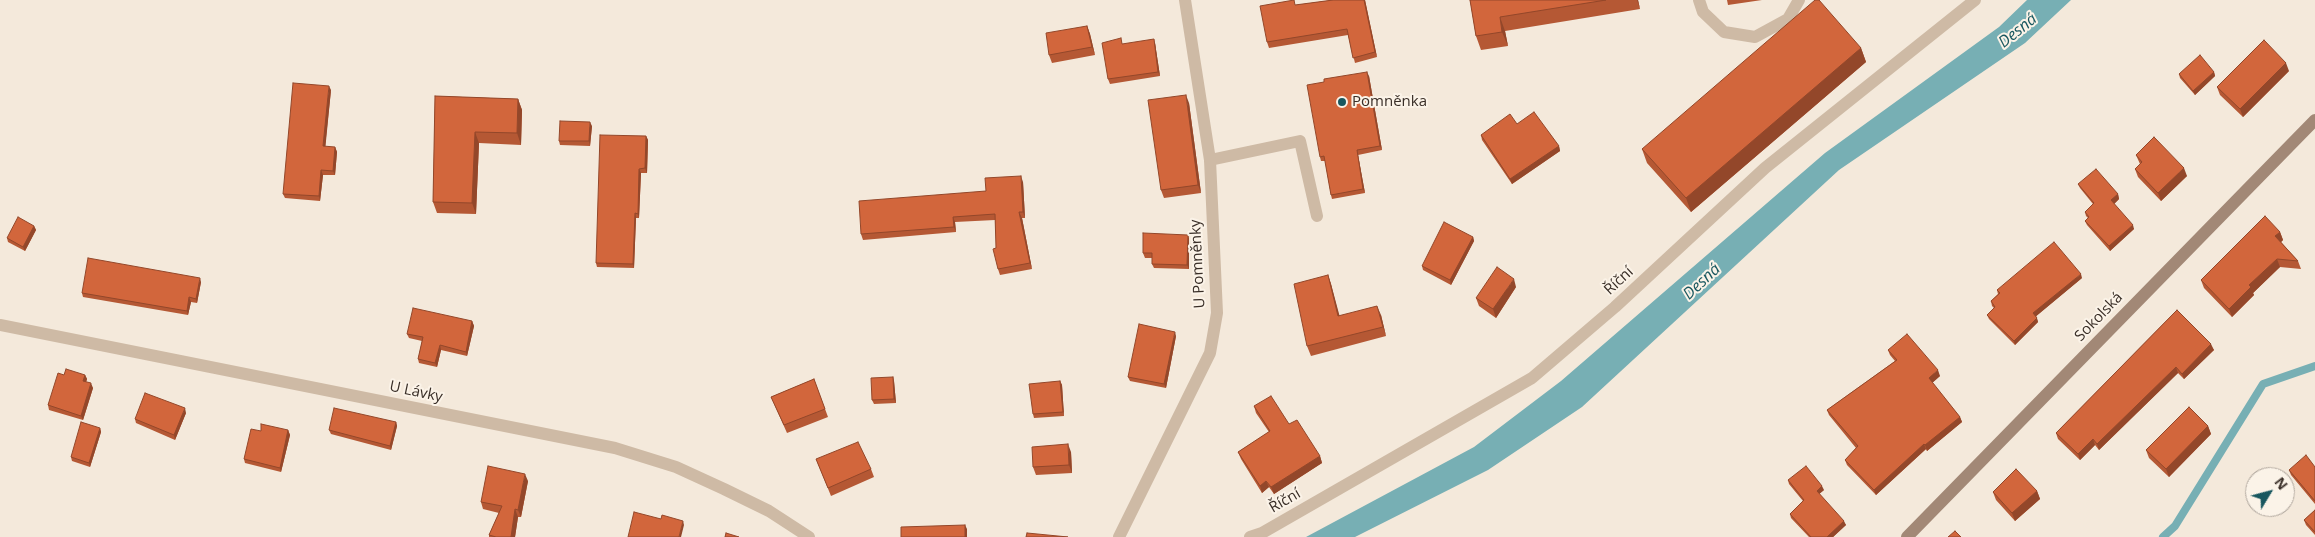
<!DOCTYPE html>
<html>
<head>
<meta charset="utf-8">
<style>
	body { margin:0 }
	#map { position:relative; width:2315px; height:537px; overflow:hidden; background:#f4e9db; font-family:"Open Sans",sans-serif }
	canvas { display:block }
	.north { position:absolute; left:2245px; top:467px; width:50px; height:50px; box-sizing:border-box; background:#fbf3e8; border:1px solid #ada49b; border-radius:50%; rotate:53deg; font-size:14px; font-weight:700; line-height:20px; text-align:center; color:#392e27 }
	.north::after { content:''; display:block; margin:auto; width:18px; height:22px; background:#18575f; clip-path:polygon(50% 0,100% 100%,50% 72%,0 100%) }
</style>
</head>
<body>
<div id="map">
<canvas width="2315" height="537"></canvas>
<div class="north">N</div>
</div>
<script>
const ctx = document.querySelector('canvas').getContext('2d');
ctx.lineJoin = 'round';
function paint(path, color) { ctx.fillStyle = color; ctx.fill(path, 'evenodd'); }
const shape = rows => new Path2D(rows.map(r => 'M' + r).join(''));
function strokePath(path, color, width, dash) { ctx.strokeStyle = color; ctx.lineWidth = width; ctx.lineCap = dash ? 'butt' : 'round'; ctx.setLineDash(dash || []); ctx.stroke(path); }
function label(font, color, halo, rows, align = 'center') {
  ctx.font = font + ' "Open Sans",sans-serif'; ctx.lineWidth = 4; ctx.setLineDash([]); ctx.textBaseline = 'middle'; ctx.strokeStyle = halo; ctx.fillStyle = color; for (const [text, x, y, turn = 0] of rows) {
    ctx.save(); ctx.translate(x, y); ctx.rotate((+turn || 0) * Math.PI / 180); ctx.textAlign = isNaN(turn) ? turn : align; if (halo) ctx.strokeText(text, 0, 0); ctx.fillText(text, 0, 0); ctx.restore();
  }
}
paint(shape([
	[2027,0,2071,0,2025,43,1839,170,1582,407,1488,470,1355,537,1306,537,1474,447,1561,381,1825,153,1999,27]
]), '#77afb4');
strokePath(shape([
	[2163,537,2175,526,2263,384,2315,366]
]), '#77afb4', 8);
strokePath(shape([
	[1699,0,1703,12,1724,32,1755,37,1788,19,1799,0],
	[1210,160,1300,141,1317,216]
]), '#cebaa5', 12);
strokePath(shape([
	[0,325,615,448,676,467,724,489,769,511,809,537],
	[1119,537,1210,353,1217,313,1210,160,1185,0],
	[1250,537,1262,533,1532,378,1615,307,1765,168,1975,0]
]), '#cebaa5', 12);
strokePath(shape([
	[1907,537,2315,120]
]), '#a28876', 12);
paint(shape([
	[1333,0,1365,0,1377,57,1355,63,1348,35,1269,48,1267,42,1296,5],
	[1470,0,1638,0,1640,9,1505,31,1508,46,1481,50,1476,36],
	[1727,0,1762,0,1728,5],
	[1087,26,1090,34,1095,55,1052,63,1049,55],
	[1155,43,1160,76,1110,84,1108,79,1123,44],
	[1861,48,1866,62,1691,212,1647,163,1642,149],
	[2289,71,2243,117,2220,95,2217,87],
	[2214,72,2215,76,2195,95,2180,78,2179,74],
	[1369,76,1382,150,1358,155,1365,193,1332,199,1331,195,1325,161,1321,161,1320,157],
	[331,90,325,147,335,147,337,152,335,175,323,175,320,201,285,198,283,194],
	[435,96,518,99,522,110,521,145,479,143,476,214,437,213,433,202],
	[1189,103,1201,193,1164,198,1161,190],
	[1517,124,1559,146,1560,151,1512,184,1482,140,1481,135],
	[592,126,590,146,560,145,559,141],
	[646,136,648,140,647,173,641,173,639,218,636,218,634,268,597,267,596,263],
	[2136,155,2187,176,2161,201,2138,177,2135,169,2140,164],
	[1023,182,1025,218,1022,218,1032,269,1000,275,998,269,995,220,955,222,956,232,863,240,861,234,986,191],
	[2078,184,2118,194,2119,199,2114,204,2134,229,2110,251,2087,225,2085,221,2088,218,2086,216,2085,212,2093,204,2080,188],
	[34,226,36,230,25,251,8,242,7,238],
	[2280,232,2283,240,2281,242,2298,261,2301,269,2280,267,2253,293,2254,295,2232,317,2204,288,2201,280],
	[1188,235,1189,239,1189,269,1154,268,1152,264,1152,258,1145,258,1143,253],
	[1473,237,1474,241,1451,285,1423,270,1422,266],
	[1328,275,1331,284,1339,316,1381,315,1386,336,1311,356,1307,346],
	[2082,278,2036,316,2038,322,2015,345,1989,319,1987,315,1994,308,1992,306,1991,301,1998,294,1997,290],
	[201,282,197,303,191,302,188,315,83,297,82,293],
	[1516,287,1496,318,1479,306,1476,298],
	[2177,310,2214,350,2184,379,2178,373,2099,450,2095,445,2080,460,2058,439,2056,433],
	[472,321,474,326,467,356,441,350,437,367,419,363,418,359,422,341,409,338,407,334],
	[1176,336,1166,388,1130,381,1128,377],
	[1888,350,1940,376,1932,383,1960,417,1962,422,1927,451,1926,449,1876,495,1847,465,1845,460,1856,448,1829,415,1827,410,1895,361,1890,355],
	[64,375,85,375,87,379,86,382,93,388,83,420,49,410,48,405],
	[893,377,894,381,896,403,874,404,872,400],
	[814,379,828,417,787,433,771,397],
	[1060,381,1062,385,1064,416,1034,418,1033,414],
	[1254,406,1289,424,1320,456,1322,463,1274,494,1269,487,1262,493,1241,459,1238,452,1269,432,1256,413],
	[186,413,175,440,136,423,135,419],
	[396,422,397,426,391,450,331,434,329,430],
	[2208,426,2211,434,2169,477,2149,458,2146,450],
	[100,428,101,432,90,467,72,461,71,457],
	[288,430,290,435,281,472,245,463,244,459,261,431],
	[1071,452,1072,473,1036,475,1033,467],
	[816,459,871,469,874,477,831,496],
	[2315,467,2315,504,2291,475,2289,470],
	[1788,480,1824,490,1819,494,1846,525,1833,537,1809,537,1791,518,1790,514,1803,501,1789,484],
	[528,481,521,517,518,517,515,537,489,537,489,535,499,513,483,509,481,502],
	[2037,491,2040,499,2015,521,1996,500,1993,492],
	[2315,510,2315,535,2306,525,2304,520]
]), '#b55834');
paint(shape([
	[1364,0,1365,0,1377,57,1375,52],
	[1637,0,1638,0,1640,9],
	[1500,17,1505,31,1508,46,1502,32],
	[1087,26,1090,34,1095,55,1092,47],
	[1154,39,1155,43,1160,76,1158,72],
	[1861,48,1866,62,1691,212,1686,198],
	[2286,63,2289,71,2243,117,2240,109],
	[1367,72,1369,76,1382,150,1380,146],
	[2214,72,2215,76,2195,95,2193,91],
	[329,86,331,90,325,151,323,146],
	[1186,95,1189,103,1201,193,1198,185],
	[518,99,522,110,521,145,517,133],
	[590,122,592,126,590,146,589,141],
	[475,132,479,143,476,214,472,203],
	[646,136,648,140,647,173,645,168],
	[1559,146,1560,151,1512,184,1510,179],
	[335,147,337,152,335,175,333,171],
	[1357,150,1358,155,1365,193,1363,189],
	[2184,168,2187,176,2161,201,2158,193],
	[639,169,641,173,639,218,638,214],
	[321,170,323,175,320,201,319,196],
	[1021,176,1023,182,1025,218,1023,212],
	[2118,194,2119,199,2113,205,2111,200],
	[1019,212,1022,218,1032,269,1030,263],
	[635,213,636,218,634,268,633,264],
	[953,217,955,222,956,232,954,227],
	[2133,225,2134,229,2110,251,2109,246],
	[34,226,36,230,25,251,23,247],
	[2280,232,2283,240,2278,245,2275,236],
	[1188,235,1189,239,1189,269,1187,265],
	[1473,237,1474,241,1451,285,1450,280],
	[2277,259,2280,267,2253,293,2254,295,2232,317,2229,309,2249,285],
	[2081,274,2082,278,2034,318,2033,313],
	[1328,275,1331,284,1342,325,1338,316],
	[200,278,201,282,197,303,196,299],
	[1514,279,1516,287,1496,318,1493,309],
	[189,297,191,302,188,315,187,311],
	[1377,306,1381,315,1386,336,1383,327],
	[2037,318,2038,322,2015,345,2014,341],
	[472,321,474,326,467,356,466,352],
	[1175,332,1176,336,1166,388,1164,384],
	[2211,344,2214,350,2184,379,2182,374],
	[440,345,441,350,437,367,435,363],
	[2176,367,2178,373,2099,450,2097,444],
	[1938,370,1940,376,1931,384,1929,378],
	[85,375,87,379,85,385,83,381],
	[893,377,894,381,896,403,894,399],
	[1060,381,1062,385,1064,416,1063,412],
	[91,383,93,388,83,420,81,416],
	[185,408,186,413,175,440,174,435],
	[1960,417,1962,422,1927,451,1925,445],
	[396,422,397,426,391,450,390,446],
	[2208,426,2211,434,2169,477,2166,469],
	[100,428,101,432,90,467,89,463],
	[288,430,290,435,281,472,280,468],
	[2093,439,2095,445,2080,460,2078,454],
	[1068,444,1071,452,1072,473,1069,465],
	[1924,444,1926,449,1876,495,1874,490],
	[1320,456,1322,463,1274,494,1271,487],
	[525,474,528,481,521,517,518,510],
	[1266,481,1269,487,1262,493,1260,486],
	[1822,486,1824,490,1818,495,1817,491],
	[2037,491,2040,499,2015,521,2012,513],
	[515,509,518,517,515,537,511,537],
	[683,521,684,525,681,537,679,537],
	[1844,521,1846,525,1833,537,1827,537],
	[965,525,967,529,967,537,965,537]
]), '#93472a');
const building = shape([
	[1294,0,1295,5,1333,0,1364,0,1375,52,1353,58,1347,29,1267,42,1260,6,1294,0],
	[1470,0,1606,0,1500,17,1502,32,1476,36,1470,0],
	[1815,0,1819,0,1861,48,1686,198,1642,149,1815,0],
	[1087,26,1092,47,1049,55,1046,33,1087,26],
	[1121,38,1122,44,1154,39,1158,72,1108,79,1102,43,1121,38],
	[2264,40,2286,63,2240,109,2217,87,2264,40],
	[2200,55,2214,72,2193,91,2179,74,2200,55],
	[1367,72,1380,146,1357,150,1363,189,1331,195,1324,156,1320,157,1307,85,1324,82,1324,79,1367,72],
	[293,83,329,86,323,146,335,147,333,171,321,170,319,196,283,194,293,83],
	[1186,95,1198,185,1161,190,1148,100,1186,95],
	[435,96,518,99,517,133,475,132,472,203,433,202,435,96],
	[1534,112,1559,146,1510,179,1481,135,1510,114,1517,124,1534,112],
	[560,121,590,122,589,141,559,141,560,121],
	[600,135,646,136,645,168,639,169,638,214,635,213,633,264,596,263,600,135],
	[2154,137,2184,168,2158,193,2135,169,2142,162,2136,155,2154,137],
	[2096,169,2118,194,2111,200,2133,225,2109,246,2085,221,2089,217,2085,212,2094,203,2078,184,2096,169],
	[1021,176,1023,212,1019,212,1030,263,998,269,993,249,996,248,995,214,953,217,954,227,861,234,859,201,986,191,985,178,1021,176],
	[2265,216,2280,232,2275,236,2298,261,2277,259,2249,285,2251,287,2229,309,2201,280,2265,216],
	[18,217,34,226,23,247,7,238,18,217],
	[1444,222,1473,237,1450,280,1422,266,1444,222],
	[1143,233,1188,235,1187,265,1152,264,1152,253,1143,253,1143,233],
	[2054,242,2081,274,2033,313,2037,318,2014,341,1987,315,1995,307,1991,301,2000,293,1997,290,2054,242],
	[88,258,200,278,196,299,189,297,187,311,82,293,88,258],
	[1497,267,1514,279,1493,309,1476,298,1497,267],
	[1328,275,1338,316,1377,306,1383,327,1307,346,1294,284,1328,275],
	[413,308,472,321,466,352,440,345,435,363,418,359,423,337,407,334,413,308],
	[2177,310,2211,344,2182,374,2176,367,2097,444,2093,439,2078,454,2056,433,2177,310],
	[1139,324,1175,332,1164,384,1128,377,1139,324],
	[1907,334,1938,370,1929,378,1960,417,1925,445,1924,444,1874,490,1845,460,1858,446,1827,410,1897,360,1888,350,1907,334],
	[66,369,85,375,83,381,91,383,81,416,48,405,58,373,64,375,66,369],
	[893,377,894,399,872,400,871,378,893,377],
	[814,379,825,409,784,425,771,397,814,379],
	[1060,381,1063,412,1033,414,1029,384,1060,381],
	[145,393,185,408,174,435,135,419,145,393],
	[1271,396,1289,424,1297,420,1320,456,1271,487,1266,481,1260,486,1238,452,1270,431,1254,406,1271,396],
	[2189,407,2208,426,2166,469,2146,450,2189,407],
	[334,408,396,422,390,446,329,430,334,408],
	[81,422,100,428,89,463,71,457,81,422],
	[261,424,288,430,280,468,244,459,251,429,261,431,261,424],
	[858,442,871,469,828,488,816,459,858,442],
	[1068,444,1069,465,1033,467,1032,447,1068,444],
	[2306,455,2315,467,2315,501,2289,470,2306,455],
	[488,466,525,474,518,510,515,509,511,537,496,537,489,535,502,506,481,502,488,466],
	[1806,466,1822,486,1817,491,1844,521,1827,537,1811,537,1790,514,1804,500,1788,480,1806,466],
	[2016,469,2037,491,2012,513,1993,492,2016,469],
	[2315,510,2315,532,2304,520,2315,510],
	[634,512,661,519,662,515,683,521,679,537,628,537,634,512],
	[965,525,965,537,901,537,901,527,965,525],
	[1955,531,1961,537,1948,537,1955,531],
	[726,533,739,537,725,537,726,533],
	[1027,533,1068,537,1026,537,1027,533]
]);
paint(building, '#d2663c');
strokePath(building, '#93472a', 1);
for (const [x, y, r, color] of [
	[1342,102,5,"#18575f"]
]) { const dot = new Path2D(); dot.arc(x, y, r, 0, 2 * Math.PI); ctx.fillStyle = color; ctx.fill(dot); strokePath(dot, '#fbf3e8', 2); }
label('15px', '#392e27', '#fbf3e8', [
	["Pomněnka",1352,102]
], 'left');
label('15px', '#392e27', '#fbf3e8', [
	["U Pomněnky",1198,264,-93],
	["Říční",1619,281,-43],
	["Sokolská",2099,317,-46],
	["U Lávky",416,392,12],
	["Říční",1285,501,-30]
]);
label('italic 16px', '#18575f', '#fbf3e8', [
	["Desná",2018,31,-39],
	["Desná",1702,282,-43]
]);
</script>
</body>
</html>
